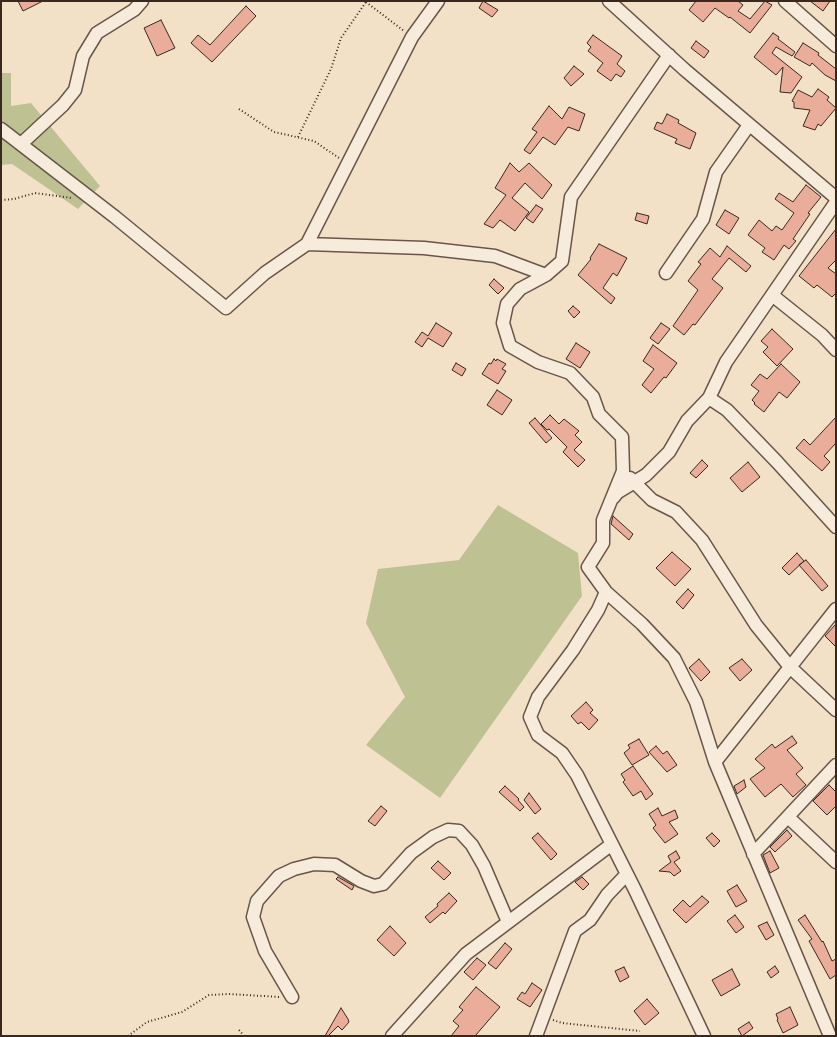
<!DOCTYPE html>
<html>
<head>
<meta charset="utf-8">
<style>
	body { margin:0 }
	#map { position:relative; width:837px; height:1037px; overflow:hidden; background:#f3e1c7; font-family:"Libre Bodoni",serif }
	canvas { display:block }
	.frame { position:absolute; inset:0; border:2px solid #39281f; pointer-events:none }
</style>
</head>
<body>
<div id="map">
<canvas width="837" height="1037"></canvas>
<div class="frame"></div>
</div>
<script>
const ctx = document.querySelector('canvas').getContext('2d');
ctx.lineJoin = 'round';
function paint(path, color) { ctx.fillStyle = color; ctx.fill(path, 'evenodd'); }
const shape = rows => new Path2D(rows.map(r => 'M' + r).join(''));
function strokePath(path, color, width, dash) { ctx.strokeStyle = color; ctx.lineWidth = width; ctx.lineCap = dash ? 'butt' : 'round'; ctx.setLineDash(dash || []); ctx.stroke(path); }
paint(shape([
	[1,73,11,73,11,106,31,103,100,186,78,209,12,164,1,165],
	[498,505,578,553,582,596,440,798,366,745,405,697,366,623,378,569,459,560]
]), '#bec293');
const building = shape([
	[18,1,43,1,23,11,18,1],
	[483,1,498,10,492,17,479,8,483,1],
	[696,1,738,1,743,5,738,11,750,19,765,1,772,5,750,33,730,17,729,18,715,8,703,22,689,10,696,1],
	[810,1,830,1,823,11,810,1],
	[246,6,256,16,212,62,191,43,198,35,210,45,246,6],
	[161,20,175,48,157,56,144,28,161,20],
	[773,33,779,37,778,39,795,52,792,56,776,47,772,53,802,77,791,93,780,92,783,67,776,75,754,57,773,33],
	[593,35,622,56,617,64,625,71,621,77,616,74,611,81,597,71,603,63,588,51,591,47,587,43,593,35],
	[696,41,709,51,704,58,691,48,696,41],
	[803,43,819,53,818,55,836,69,836,81,825,75,812,63,810,66,794,57,803,43],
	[574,66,584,74,571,86,564,78,574,66],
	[818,89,829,97,827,100,836,108,821,126,818,124,815,130,803,126,810,110,794,108,794,102,792,101,798,90,812,97,818,89],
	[549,106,562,119,569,107,585,114,579,131,568,127,555,145,543,137,530,154,524,150,537,132,532,129,549,106],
	[667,114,679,120,678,123,696,133,690,149,675,143,677,139,654,129,657,122,662,124,667,114],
	[510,163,519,172,529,163,552,185,542,199,525,183,512,198,529,212,515,231,500,220,493,228,484,224,506,195,495,188,510,163],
	[806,185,821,197,808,213,810,214,793,239,796,241,789,249,784,245,774,260,762,252,765,248,748,235,759,220,772,231,776,226,782,230,794,213,775,199,779,193,793,202,806,185],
	[536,205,543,209,533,223,526,218,536,205],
	[725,210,739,218,729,234,716,225,725,210],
	[637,213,649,216,647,224,635,220,637,213],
	[836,229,836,260,828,268,836,274,836,293,832,297,817,285,814,288,799,276,836,229],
	[599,244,627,258,617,276,613,273,603,288,615,298,611,304,578,275,591,259,590,258,599,244],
	[727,246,751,266,746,272,729,258,712,279,723,288,695,325,693,324,684,335,673,326,698,290,688,281,701,264,698,262,710,248,720,257,727,246],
	[494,279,504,288,498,294,489,285,494,279],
	[573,306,580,312,574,318,568,311,573,306],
	[436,323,452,333,443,347,428,338,422,347,415,342,422,332,428,336,436,323],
	[661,323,670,329,658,344,650,338,661,323],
	[772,329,793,349,777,366,763,352,768,347,761,341,772,329],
	[576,343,590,352,580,368,566,359,576,343],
	[653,345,677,363,666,378,664,377,651,393,642,385,654,369,643,361,653,345],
	[494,359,496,361,497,359,506,364,502,369,506,371,498,384,482,374,489,363,491,364,494,359],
	[456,363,466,369,462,376,452,370,456,363],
	[781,364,800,382,787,398,779,392,764,412,754,404,755,403,752,400,759,391,751,385,760,374,767,379,781,364],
	[497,390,512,400,502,415,487,405,497,390],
	[550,415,559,424,564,419,579,431,575,435,582,442,574,450,585,460,578,467,563,452,567,447,549,429,547,430,541,424,550,415],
	[836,417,836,443,824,456,830,462,822,471,796,448,804,439,810,445,836,417],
	[535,418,552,438,546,443,529,423,535,418],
	[702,460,708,466,696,478,690,473,702,460],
	[748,462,760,477,742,492,730,478,748,462],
	[613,516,633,534,629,540,611,524,613,516],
	[672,552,691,569,675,586,656,568,672,552],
	[797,553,804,561,789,575,782,568,797,553],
	[806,560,828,586,822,591,799,565,806,560],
	[688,589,694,595,683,609,676,602,688,589],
	[836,624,836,647,825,636,836,624],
	[699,659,710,672,701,681,689,668,699,659],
	[742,659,752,670,740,681,729,668,742,659],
	[586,702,593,710,590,713,598,720,589,730,581,722,578,724,571,716,586,702],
	[792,736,797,743,787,750,803,768,796,774,806,785,793,797,781,784,765,797,750,779,765,768,755,759,772,744,775,748,792,736],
	[639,739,649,755,632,765,624,753,630,748,628,745,639,739],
	[656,746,663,754,667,751,677,765,667,772,649,752,656,746],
	[633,766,653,794,646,800,641,791,633,796,623,782,625,780,621,774,633,766],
	[744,780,746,787,737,794,734,786,744,780],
	[829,785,836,792,836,806,827,815,813,801,829,785],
	[505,786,519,799,518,800,524,807,520,811,499,792,505,786],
	[529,793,541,809,535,814,524,800,529,793],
	[381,806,387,811,375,826,368,821,381,806],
	[658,808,662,816,675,810,678,818,669,822,678,834,665,843,653,828,656,825,649,814,658,808],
	[787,830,792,836,775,852,770,847,787,830],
	[538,833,557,854,551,860,532,838,538,833],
	[712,833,720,841,714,847,706,838,712,833],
	[676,851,680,858,674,862,681,871,674,876,670,872,659,871,671,862,668,856,676,851],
	[770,851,779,868,770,873,763,855,770,851],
	[438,861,451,873,444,880,431,868,438,861],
	[338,877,354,886,352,890,336,879,338,877],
	[582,877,589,884,583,890,575,882,582,877],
	[737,885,747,901,736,907,727,891,737,885],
	[449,893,457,901,445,914,443,912,430,923,425,917,438,906,437,904,449,893],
	[702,896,709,902,686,923,673,910,683,900,690,907,702,896],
	[735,915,744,927,736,933,727,921,735,915],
	[805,915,822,942,823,941,832,961,836,959,836,975,830,979,809,941,812,939,798,920,805,915],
	[767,922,774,935,766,940,758,926,767,922],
	[390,926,406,943,394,956,377,940,390,926],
	[505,943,512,949,496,969,488,963,505,943],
	[477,958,486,965,473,980,464,972,477,958],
	[775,966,779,972,771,978,767,972,775,966],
	[624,967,629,977,620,982,615,971,624,967],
	[732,969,740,985,721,996,712,980,732,969],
	[532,983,542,990,530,1007,517,999,522,992,525,994,532,983],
	[476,987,500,1007,475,1036,451,1036,459,1026,453,1021,463,1010,459,1007,476,987],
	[647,999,659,1013,645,1025,634,1011,647,999],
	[790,1007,798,1025,783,1033,777,1020,778,1019,776,1014,790,1007],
	[341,1008,348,1019,349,1022,342,1030,338,1026,328,1036,325,1036,341,1008],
	[749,1022,753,1028,742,1036,738,1029,749,1022]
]);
paint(building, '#eaad9a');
strokePath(building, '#39281f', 1);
const minor = shape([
	[609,1,685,70,836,198],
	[785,1,836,46],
	[669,55,571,197,562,261,546,275,520,289,507,304,503,323,510,346,538,362,570,373,593,397,599,414,622,437,623,471,603,520,603,543,588,567,606,592,598,610,573,650,538,697,530,717,538,735,562,753,577,775,635,890,704,1036],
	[1,129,115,217,226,308,265,273,307,244,424,248,495,256,546,275],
	[21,144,63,105,75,90,83,56,97,33,134,10,142,1],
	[307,244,412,37,438,1],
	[666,273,703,219,716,172,749,125],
	[772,295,822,335,836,350],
	[709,398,727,410,777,462,836,527],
	[630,478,652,500,676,512,702,540,756,625,790,667,836,710],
	[613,498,618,492,646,475,669,452,687,421,709,398,726,362,836,202],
	[606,592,642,624,674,658,696,702,715,762,830,1036],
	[715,762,836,609],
	[788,817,836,862],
	[753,854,836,765],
	[292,997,265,951,253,917,257,901,279,876,294,869,314,864,335,865,361,881,374,886,383,884,411,853,433,837,448,830,459,831,472,845,484,866,508,922],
	[392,1036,466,954,612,844],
	[536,1036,575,931,590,920,607,895,627,874]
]);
strokePath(minor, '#685649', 15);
strokePath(shape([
	[366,2,404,31],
	[239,109,274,132,314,141,339,158],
	[298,137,331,69,341,38,366,2],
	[1,200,14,199,35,193,72,198],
	[553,1020,562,1023,640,1031],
	[239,1030,244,1036],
	[128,1036,147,1022,182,1012,209,995,229,994,280,997]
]), '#39281f', 2, [1, 2.5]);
strokePath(minor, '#f7ecdb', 12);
</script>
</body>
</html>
